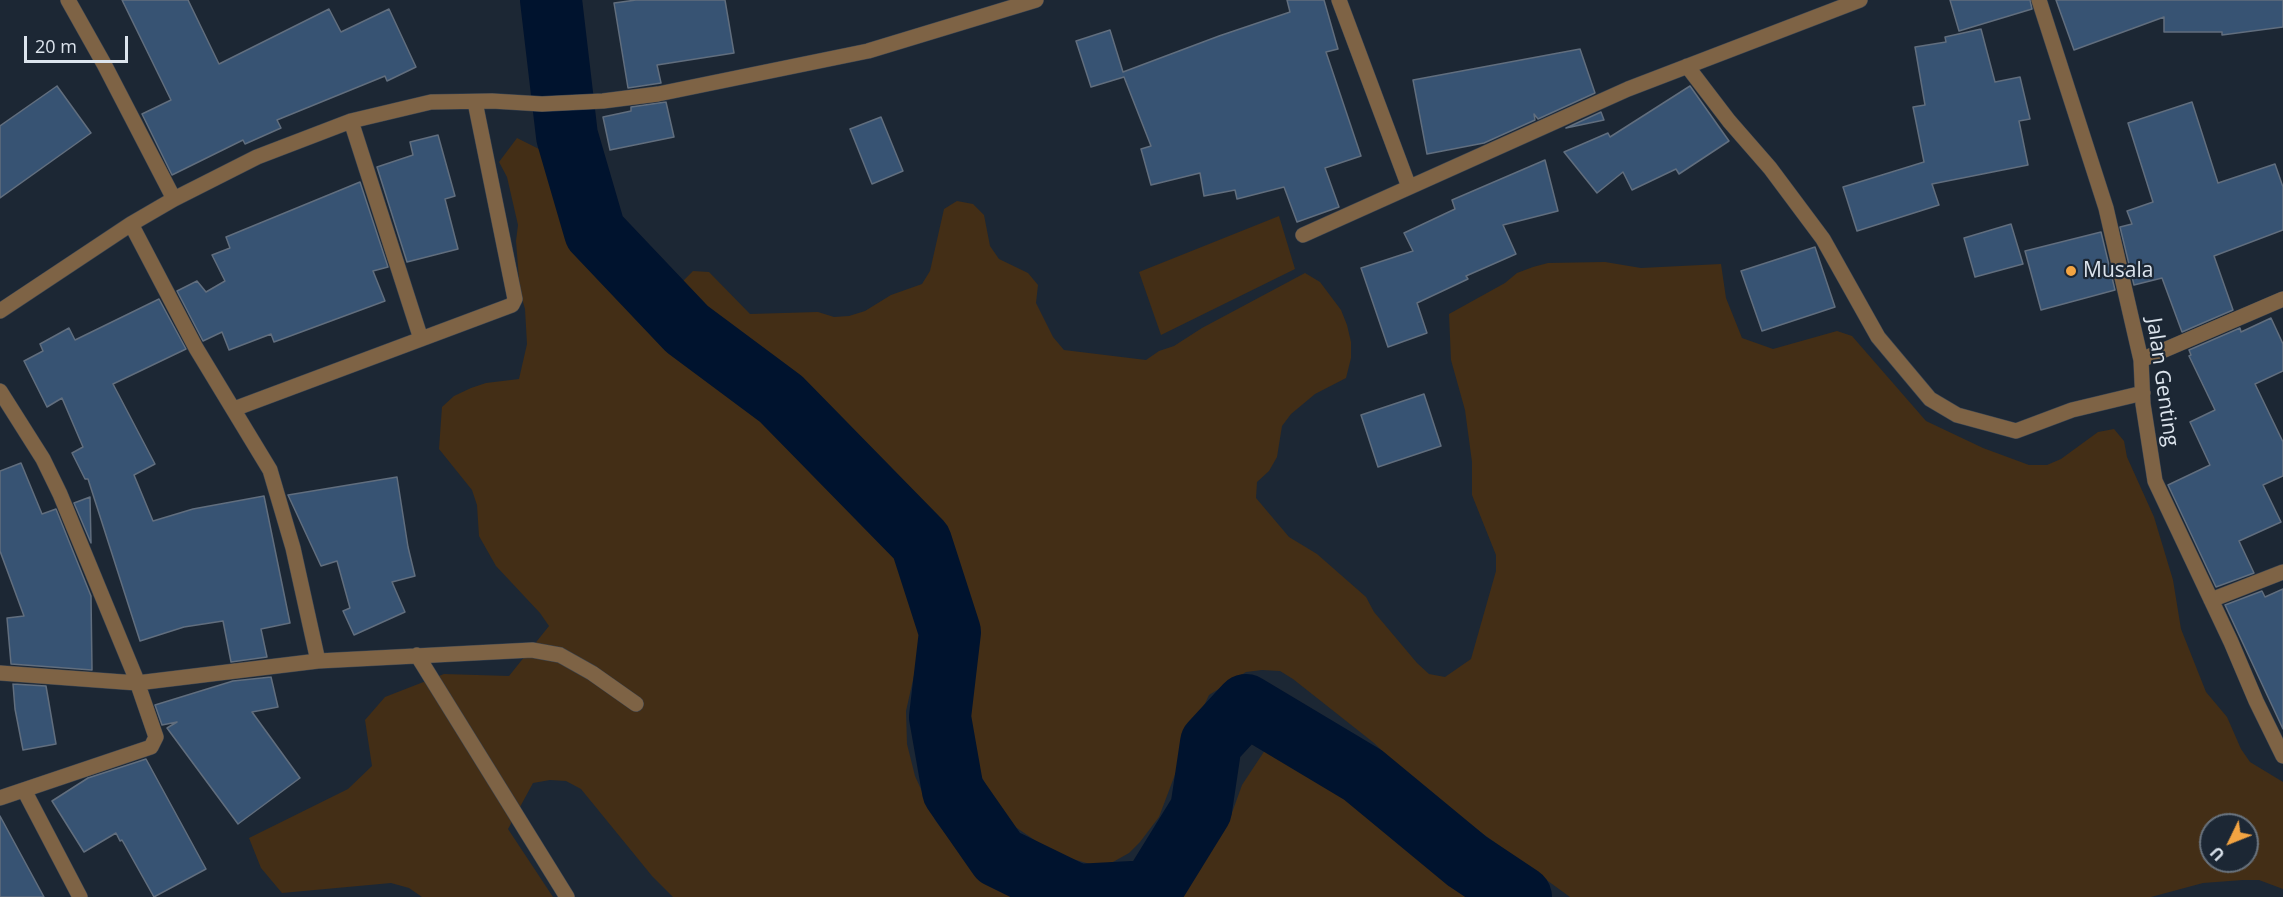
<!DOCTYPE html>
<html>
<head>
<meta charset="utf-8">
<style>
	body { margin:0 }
	#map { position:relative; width:2283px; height:897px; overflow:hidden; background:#1c2734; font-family:"Open Sans",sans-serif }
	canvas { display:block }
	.north { position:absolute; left:2199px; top:813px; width:60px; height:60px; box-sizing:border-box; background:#1c2734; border:2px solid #69737e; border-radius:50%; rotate:227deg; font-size:16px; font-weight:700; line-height:24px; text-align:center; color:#dce4ed }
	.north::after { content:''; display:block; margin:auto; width:21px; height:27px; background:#f3a442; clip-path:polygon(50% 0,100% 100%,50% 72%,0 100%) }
	.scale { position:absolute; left:24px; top:36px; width:104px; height:27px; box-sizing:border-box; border:3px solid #dce4ed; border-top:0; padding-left:8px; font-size:18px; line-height:21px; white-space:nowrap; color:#dce4ed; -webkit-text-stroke:4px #1c2734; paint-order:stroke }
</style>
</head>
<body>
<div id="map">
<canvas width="2283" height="897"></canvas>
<div class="north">U</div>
<div class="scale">20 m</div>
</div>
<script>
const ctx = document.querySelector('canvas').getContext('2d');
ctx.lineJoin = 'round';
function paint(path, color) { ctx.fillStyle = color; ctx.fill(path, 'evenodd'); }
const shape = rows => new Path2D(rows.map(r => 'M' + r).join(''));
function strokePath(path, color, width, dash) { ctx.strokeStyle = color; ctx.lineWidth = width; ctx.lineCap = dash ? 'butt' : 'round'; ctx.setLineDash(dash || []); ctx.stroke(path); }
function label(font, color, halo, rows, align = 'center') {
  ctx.font = font + ' "Open Sans",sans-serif'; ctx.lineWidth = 4.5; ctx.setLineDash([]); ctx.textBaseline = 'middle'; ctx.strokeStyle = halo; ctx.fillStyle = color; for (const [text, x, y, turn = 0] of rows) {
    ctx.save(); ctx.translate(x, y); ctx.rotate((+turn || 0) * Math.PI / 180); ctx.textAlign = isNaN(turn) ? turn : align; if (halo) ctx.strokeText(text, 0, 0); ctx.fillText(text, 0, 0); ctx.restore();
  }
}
paint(shape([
	[517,138,541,150,579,231,612,280,693,348,795,442,907,557,935,617,927,631,917,662,906,711,907,744,915,776,935,820,944,832,967,857,1011,897,673,897,652,876,581,789,566,781,550,780,533,783,508,829,553,897,422,897,409,888,391,883,282,893,261,868,249,838,348,789,372,766,365,720,385,697,444,674,509,676,549,626,540,613,496,566,479,536,477,505,472,490,439,449,442,407,454,396,471,388,486,383,519,379,527,344,525,309,520,292,516,241,518,225,507,177,499,162],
	[957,201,973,204,984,215,990,246,999,259,1028,273,1038,285,1036,303,1053,337,1064,350,1146,360,1159,351,1174,346,1202,328,1305,273,1320,282,1341,310,1347,325,1351,342,1351,358,1346,378,1315,394,1291,414,1282,426,1277,457,1269,471,1257,482,1256,498,1289,537,1317,554,1366,597,1374,612,1417,663,1429,674,1445,677,1471,659,1496,571,1496,555,1472,495,1472,462,1465,410,1451,360,1449,314,1505,283,1517,273,1533,267,1548,263,1605,262,1641,268,1721,264,1726,298,1742,338,1773,349,1837,331,1852,336,1926,421,1983,448,2029,465,2047,465,2061,459,2098,432,2114,429,2124,441,2127,457,2154,517,2173,580,2181,629,2206,692,2227,717,2241,749,2250,762,2283,782,2283,889,2259,880,2243,880,2203,883,2151,897,1570,897,1450,810,1435,802,1374,743,1293,679,1280,671,1262,670,1246,672,1209,695,1188,740,1159,817,1140,842,1129,853,1113,862,1097,866,1055,854,1014,826,1004,814,987,787,973,760,963,714,960,677,960,610,945,562,898,481,863,444,823,417,786,384,748,355,712,325,686,309,678,296,682,282,693,271,709,272,750,314,818,312,834,317,849,316,865,311,891,295,922,284,930,271,944,209],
	[2211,825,2247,825,2247,861,2211,861],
	[1279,216,1295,269,1161,335,1139,272],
	[1273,738,1289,741,1404,828,1461,876,1476,882,1497,897,1148,897,1181,887,1221,836,1229,821,1242,785]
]), '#432e16');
strokePath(shape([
	[551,0,567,136,595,232,687,329,781,399,921,542,950,632,940,717,953,791,999,857,1077,895,1151,891,1201,810,1211,743,1246,705,1363,775,1467,861,1521,897]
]), '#00132e', 62);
const building = shape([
	[122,0,188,0,219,64,329,9,341,32,389,9,416,67,387,81,385,76,277,120,281,128,245,144,243,140,172,175,142,114,171,100,122,0],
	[636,0,725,0,734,53,657,65,661,83,628,88,614,3,636,0],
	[1287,0,1324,0,1338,49,1326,52,1361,156,1325,168,1339,207,1297,222,1284,187,1237,199,1235,190,1204,196,1200,173,1151,185,1141,149,1151,146,1124,77,1091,87,1076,41,1110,30,1123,72,1219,36,1290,12,1287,0],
	[1950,0,2030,0,2032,9,1959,31,1950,0],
	[2056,0,2283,0,2283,27,2222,35,2222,32,2164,32,2164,17,2074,50,2056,0],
	[1981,29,1995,82,2020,77,2030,119,2019,121,2028,165,1932,184,1939,205,1857,231,1843,187,1924,162,1913,107,1925,105,1915,47,1946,42,1945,37,1981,29],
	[1580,49,1595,93,1538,119,1534,114,1535,120,1484,143,1427,154,1413,80,1580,49],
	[57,86,91,133,0,198,0,126,57,86],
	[1690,86,1729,141,1679,174,1676,169,1632,190,1623,172,1597,193,1564,152,1608,133,1610,137,1690,86],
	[666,102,674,137,610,150,603,117,631,111,631,107,666,102],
	[2192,102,2218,183,2275,164,2283,187,2283,230,2214,256,2233,310,2182,332,2162,278,2134,285,2120,227,2132,224,2127,211,2153,202,2128,123,2192,102],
	[1601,112,1604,120,1566,128,1601,112],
	[881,117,903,171,872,184,850,129,881,117],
	[438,135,455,196,445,199,458,249,407,262,377,167,413,155,410,142,438,135],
	[1545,160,1558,211,1503,225,1516,254,1466,276,1468,279,1417,303,1427,333,1388,347,1361,268,1413,251,1404,233,1455,209,1452,200,1545,160],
	[360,182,388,267,373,271,385,301,274,342,271,334,229,350,222,332,203,341,177,291,197,281,206,292,225,281,212,255,230,248,226,237,360,182],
	[2011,224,2023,264,1975,277,1964,238,2011,224],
	[2101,232,2115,290,2041,310,2025,251,2101,232],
	[1815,247,1835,307,1762,331,1741,271,1815,247],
	[159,299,186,349,113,384,155,464,134,475,153,521,193,509,264,496,290,623,261,629,267,657,231,662,223,621,184,627,140,641,88,479,85,479,72,453,83,447,62,398,47,407,24,361,43,351,40,344,69,328,75,340,159,299],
	[2271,318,2283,344,2283,371,2255,384,2283,442,2283,476,2263,485,2281,522,2239,541,2254,573,2216,587,2168,485,2210,465,2190,422,2215,410,2189,356,2191,355,2189,350,2240,328,2241,332,2271,318],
	[1424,394,1441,446,1378,467,1361,415,1424,394],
	[21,463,42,514,56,509,91,596,92,670,11,664,7,618,24,616,0,551,0,471,21,463],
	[397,477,408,547,415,576,392,582,405,612,354,635,343,611,350,608,337,561,321,566,288,495,397,477],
	[90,497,91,543,74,503,90,497],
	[2283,589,2283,729,2225,605,2262,591,2265,597,2283,589],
	[271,677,278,707,252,712,300,778,238,824,167,728,177,722,162,725,155,705,233,681,271,677],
	[13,684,46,686,56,744,23,750,15,709,13,684],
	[146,759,206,869,154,897,122,840,120,841,116,833,84,852,52,801,88,778,146,759],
	[0,816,44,897,0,897,0,816]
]);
paint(building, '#375373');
strokePath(building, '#616e7e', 1.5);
const street = shape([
	[68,0,104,64,174,199],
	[1339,0,1409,187],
	[2039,0,2106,208,2141,360,2143,404,2155,481,2231,642,2256,701,2283,756],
	[1687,66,1729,121,1770,168,1823,239,1878,337,1930,399,1957,415,2016,431,2072,410,2143,393],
	[351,121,421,339],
	[131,224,196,348,270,470,293,548,318,661],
	[1303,235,1628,89,1860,0],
	[0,311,131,224,174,199,257,157,351,121,431,102,492,101,542,104,603,101,658,94,868,51,1036,0],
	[2141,360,2283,299],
	[0,391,43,459,60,494,135,676,156,737,151,747,0,798],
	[234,409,512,305,515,299,475,102],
	[2211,600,2283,572],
	[417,655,567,897],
	[0,673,137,683,318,661,532,650,560,655,592,673,636,704],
	[24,790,80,897]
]);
strokePath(street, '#3b4552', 16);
strokePath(street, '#7e6345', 15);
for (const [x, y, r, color] of [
	[2071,271,6,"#f3a442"]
]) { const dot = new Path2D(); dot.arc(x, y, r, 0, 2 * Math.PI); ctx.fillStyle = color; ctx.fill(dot); strokePath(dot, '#1c2734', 2); }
label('21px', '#dce4ed', '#1c2734', [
	["Musala",2083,271]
], 'left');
label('21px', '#dce4ed', '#1c2734', [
	["Jalan Genting",2162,382,82]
]);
</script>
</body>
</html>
